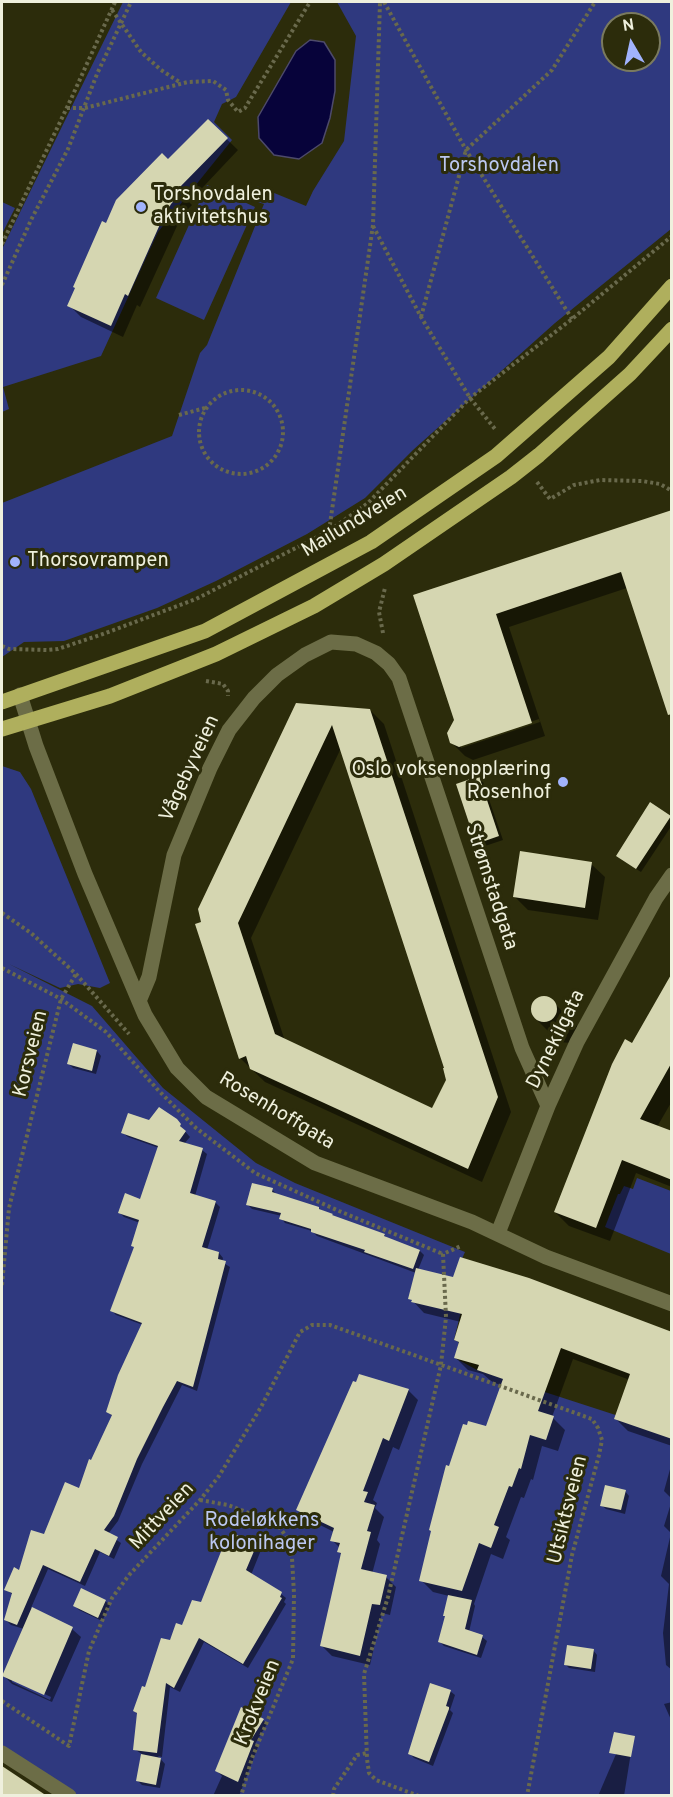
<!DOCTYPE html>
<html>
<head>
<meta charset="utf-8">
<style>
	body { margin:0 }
	#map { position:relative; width:673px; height:1797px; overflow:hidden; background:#2c2c0b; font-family:Overpass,sans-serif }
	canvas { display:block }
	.frame { position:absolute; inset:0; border:3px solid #eff0dd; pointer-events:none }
	.north { position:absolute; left:601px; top:12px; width:60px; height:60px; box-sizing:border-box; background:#2c2c0b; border:2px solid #7a7a5f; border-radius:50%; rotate:351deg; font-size:16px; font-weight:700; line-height:24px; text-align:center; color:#eff0dd }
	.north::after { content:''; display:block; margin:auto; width:21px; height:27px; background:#a1b3fd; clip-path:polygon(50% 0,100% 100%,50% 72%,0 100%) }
</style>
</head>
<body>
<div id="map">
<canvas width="673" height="1797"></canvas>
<div class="frame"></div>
<div class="north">N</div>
</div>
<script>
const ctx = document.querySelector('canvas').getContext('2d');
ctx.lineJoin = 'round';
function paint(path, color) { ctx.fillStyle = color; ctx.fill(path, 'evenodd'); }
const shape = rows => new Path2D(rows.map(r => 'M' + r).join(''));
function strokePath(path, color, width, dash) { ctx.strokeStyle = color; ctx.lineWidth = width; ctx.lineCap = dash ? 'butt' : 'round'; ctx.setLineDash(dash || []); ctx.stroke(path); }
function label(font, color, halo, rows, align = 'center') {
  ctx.font = font + ' Overpass,sans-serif'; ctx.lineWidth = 6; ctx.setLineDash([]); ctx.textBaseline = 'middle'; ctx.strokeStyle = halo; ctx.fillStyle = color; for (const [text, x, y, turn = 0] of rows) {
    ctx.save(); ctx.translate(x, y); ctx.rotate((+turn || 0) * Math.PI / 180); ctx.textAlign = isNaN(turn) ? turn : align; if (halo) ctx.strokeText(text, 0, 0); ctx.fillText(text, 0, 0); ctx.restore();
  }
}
paint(shape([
	[123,2,291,2,236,97,222,104,214,122,232,140,158,232,101,356,3,387,9,409,2,412,2,249],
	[337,2,671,2,671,229,555,323,413,450,365,498,307,534,216,581,157,608,64,641,24,642,2,657,2,503,172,436,200,353,207,345,264,204,251,200,257,186,306,206,313,191,344,141,356,36],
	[613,24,649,24,649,60,613,60],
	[207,185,255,207,204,320,156,298],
	[2,202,15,208,2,234],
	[2,766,20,772,31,789,110,983,100,988,78,984,60,988,9,964,92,1006,163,1088,256,1163,295,1183,465,1252,451,1283,465,1295,454,1340,459,1342,455,1358,477,1370,671,1433,671,1795,66,1795,2,1750],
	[637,1178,671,1191,671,1254,605,1227,618,1194,620,1194,624,1186,633,1189]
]), '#2f397f');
const water = shape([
	[310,40,324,42,335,60,335,91,330,118,322,143,299,159,274,155,259,138,258,117,296,51,310,40]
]);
paint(water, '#07033a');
strokePath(water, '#4d4a6b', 1.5);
paint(shape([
	[208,121,238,150,189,202,192,205,182,215,140,307,137,305,123,337,81,317,69,305,106,224],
	[672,512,627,588,509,627,545,736,473,760,465,756,451,742,456,720,415,596],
	[539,719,540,722,461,748,461,745],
	[297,705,370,710,384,724,511,1112,482,1182,265,1082,240,1058,203,923],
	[341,748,448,1080,433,1110,285,1041,251,938],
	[479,778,483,782,503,840,482,847,478,843],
	[670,817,672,825,641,872,622,860],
	[591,864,605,877,598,920,528,910,514,896],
	[672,977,672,1101,657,1127,672,1133,672,1187,636,1173,610,1241,569,1226,555,1212,633,1045],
	[540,998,550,999,577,1026,579,1032,571,1043,559,1042,537,1020,531,1008,535,1001],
	[97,1051,101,1056,96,1074,73,1068,69,1064],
	[176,1121,190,1137,184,1144,202,1150,207,1154,195,1196,215,1202,220,1207,207,1250,219,1253,223,1258,222,1262,230,1267,197,1391,182,1385,142,1464,118,1521,108,1534,121,1543,114,1559,100,1552,85,1586,48,1569,31,1608,72,1629,81,1637,52,1702,12,1684,4,1676,24,1629,11,1625,6,1620,13,1595,6,1589,80,1490,113,1417,108,1411,143,1325,116,1315,112,1311,135,1248,140,1223,124,1217,119,1212,141,1201,159,1148,128,1137,123,1133,149,1122],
	[12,1679,51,1697,50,1700,12,1682],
	[272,1189,276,1194,318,1208,335,1218,384,1235,388,1239,420,1251,424,1255,418,1270,672,1334,672,1446,628,1431,616,1419,630,1380,573,1359,552,1417,565,1430,558,1451,542,1446,533,1480,531,1479,524,1498,521,1497,506,1537,510,1540,503,1559,491,1554,474,1604,475,1606,469,1632,482,1637,487,1641,481,1658,444,1646,439,1641,446,1617,449,1596,433,1592,421,1580,450,1468,487,1428,502,1386,491,1381,483,1374,468,1370,456,1358,460,1344,456,1340,461,1322,424,1313,410,1298,416,1273,317,1236,312,1231,285,1223,281,1218,282,1216,252,1209,248,1205],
	[408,1390,418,1400,399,1450,393,1447,373,1500,377,1503,375,1508,384,1517,377,1540,380,1544,372,1574,386,1577,396,1587,390,1615,382,1613,370,1665,332,1656,322,1646,342,1555,339,1552,340,1548,332,1540,334,1532,308,1519,298,1509],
	[672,1462,672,1499,664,1491],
	[625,1491,629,1496,625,1514,606,1509,601,1505],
	[672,1500,672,1670,666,1665,663,1633,669,1584,661,1576,671,1533,664,1526],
	[256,1545,261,1550,251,1575,281,1594,286,1598,284,1602,286,1604,248,1668,204,1642,180,1692,170,1687,162,1757,158,1756,165,1764,160,1788,142,1785,137,1780,142,1754,134,1749,138,1715,135,1711,171,1641],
	[105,1601,110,1605,102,1621,79,1610,75,1606],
	[593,1650,597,1655,595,1672,569,1668,565,1664],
	[450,1691,455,1695,450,1710,453,1713,433,1766,414,1758,410,1754],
	[672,1702,672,1722,664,1704],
	[263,1720,267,1724,255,1744,258,1747,239,1796,213,1796,222,1776,217,1771],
	[622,1740,632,1746,624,1796,598,1796]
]), '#0007');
paint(shape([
	[208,119,228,138,178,189,182,192,171,204,161,222,128,296,125,294,111,326,67,306,75,288,73,287,102,221,106,223,116,200,162,153,168,159],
	[672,510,672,714,668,715,621,572,496,614,532,723,459,747,450,743,447,733,454,720,413,595],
	[296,703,370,709,498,1097,468,1169,250,1069,246,1056,239,1059,195,924,201,922,198,909],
	[332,725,444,1068,443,1068,446,1080,432,1108,275,1034,238,923],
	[479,776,499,836,476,844,456,784],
	[650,802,671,816,636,869,616,856],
	[520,851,592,862,585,908,513,897],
	[672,973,672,1062,640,1119,672,1131,672,1180,622,1160,596,1228,554,1212,612,1064,625,1039,632,1043],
	'531 1009a13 13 0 1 1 26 0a13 13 0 1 1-26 0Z',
	[73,1043,97,1050,92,1071,67,1064],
	[159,1107,177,1119,181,1124,180,1126,186,1131,179,1141,203,1148,190,1193,216,1201,202,1247,219,1252,218,1259,226,1261,193,1387,177,1381,163,1407,137,1459,114,1516,104,1530,118,1537,109,1556,95,1549,80,1582,43,1565,17,1625,4,1620,12,1593,4,1590,14,1567,19,1570,31,1530,44,1534,65,1482,79,1488,89,1459,91,1460,112,1415,106,1412,118,1375,142,1323,110,1311,134,1247,131,1246,139,1220,118,1213,125,1193,140,1199,158,1146,121,1133,128,1113,149,1120],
	[252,1183,273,1188,272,1192,319,1207,319,1209,333,1214,332,1215,385,1234,384,1236,420,1250,413,1269,364,1252,365,1250,311,1232,311,1229,279,1219,281,1213,246,1205],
	[460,1257,529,1278,672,1332,672,1439,614,1419,630,1374,561,1348,538,1411,554,1416,546,1440,530,1435,521,1469,519,1468,512,1487,509,1486,494,1525,499,1527,491,1548,479,1543,462,1591,419,1581,431,1531,429,1530,446,1465,449,1466,463,1424,467,1425,468,1421,486,1426,503,1379,477,1370,479,1365,454,1358,459,1342,454,1340,462,1314,411,1302,412,1300,408,1299,416,1268,453,1277],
	[359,1374,409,1389,389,1441,383,1438,363,1491,368,1492,364,1502,375,1505,367,1531,371,1532,361,1569,387,1575,380,1605,372,1604,360,1656,320,1646,341,1553,337,1552,340,1543,330,1541,334,1528,296,1510,353,1381,356,1382],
	[605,1485,626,1490,621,1510,600,1506],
	[232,1533,257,1544,246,1570,282,1592,280,1597,282,1598,243,1664,199,1638,174,1688,166,1683,157,1753,133,1750,137,1713,133,1711,142,1686,145,1687,161,1638,170,1640,176,1623,182,1625,192,1600,201,1602,224,1544,227,1545],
	[81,1588,106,1600,98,1618,73,1606],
	[448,1595,472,1600,465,1629,483,1635,477,1655,438,1642,445,1616,443,1616],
	[32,1607,73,1627,44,1695,2,1676],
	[567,1645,594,1649,591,1669,564,1665],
	[430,1683,451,1690,446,1706,449,1707,449,1709,429,1762,408,1754],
	[241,1707,264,1719,251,1740,254,1741,238,1782,215,1771],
	[614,1732,635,1736,631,1757,609,1753],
	[141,1754,161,1758,156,1785,136,1781],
	[2,1766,47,1796,2,1796]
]), '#d5d6b1');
strokePath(shape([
	[384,2,466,150,572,319],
	[112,10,141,52,161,70,181,83],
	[67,108,85,108,188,82,213,81,226,90,228,100,238,112,245,108,310,2],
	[373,226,421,317,470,398,495,429],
	[2,244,71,99,115,2],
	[2,285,31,220,68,149,97,74,131,2],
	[421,317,466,150,552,70,595,2],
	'199 432a42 42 0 1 1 84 0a42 42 0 1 1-84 0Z',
	[179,415,205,408],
	[537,482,550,499,574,485,600,480,642,481,660,484,672,491],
	[329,531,373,225,380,2],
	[383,633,379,612,385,588],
	[2,646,9,649,47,650,58,649,103,634,196,599,329,531,368,503,470,398,572,319,672,236],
	[206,681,223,684,228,691,228,696],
	[2,913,31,933,76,974,129,1034],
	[2,968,61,999,106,1032,158,1090,196,1128,255,1173,339,1211,443,1254],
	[2,1285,9,1208,61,999,76,974],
	[200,1500,228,1505,277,1524,288,1539,292,1558,294,1594,293,1659,252,1758,241,1796],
	[2,1701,69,1746,89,1651,112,1598,129,1575,200,1500,219,1476,261,1407,300,1332,312,1325,330,1325,592,1419,598,1428,602,1440,599,1455,572,1555,527,1796],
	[333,1796,334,1789,357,1755,367,1753],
	[419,1796,376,1780,369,1773,367,1759,364,1674,388,1597,441,1365,446,1317,443,1254,461,1246]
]), '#69694c', 4, [3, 3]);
strokePath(shape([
	[2,1753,69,1796]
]), '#6c6d47', 15);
strokePath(shape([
	[20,695,36,746,85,874,145,1015,177,1068,206,1097,315,1163,472,1222,546,1257,672,1304],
	[139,1001,149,977,174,855,210,768,229,730,254,698,277,675,305,655,331,642,356,644,376,653,389,664,399,678,522,1048,548,1106],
	[498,1233,548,1106,577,1042,656,898,672,875]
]), '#6c6d47', 15);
strokePath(shape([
	[2,702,205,631,371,542,496,456,609,357,672,286],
	[2,729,110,696,216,654,314,606,384,564,511,477,539,455,630,374,672,329]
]), '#afaf5d', 15);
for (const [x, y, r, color] of [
	[141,207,6,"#a1b3fd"],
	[15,562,6,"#a1b3fd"],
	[563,782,6,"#a1b3fd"]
]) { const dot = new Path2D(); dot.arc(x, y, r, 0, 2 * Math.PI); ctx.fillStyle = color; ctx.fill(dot); strokePath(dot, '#2c2c0b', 2); }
label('20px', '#bbc7f1', '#2c2c0b', [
	["Torshovdalen",499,167],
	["Rodeløkkens",262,1522],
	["kolonihager",262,1545]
]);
label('20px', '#eff0dd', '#2c2c0b', [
	["Torshovdalen",153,196],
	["aktivitetshus",153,219],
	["Thorsovrampen",27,562],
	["Oslo voksenopplæring",551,771,"right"],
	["Rosenhof",551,794,"right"]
], 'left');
label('20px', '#eff0dd', '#2c2c0b', [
	["Mailundveien",355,523,-31],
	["Vågebyveien",191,769,-65],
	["Strømstadgata",490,887,72],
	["Dynekilgata",557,1040,-64],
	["Korsveien",32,1054,-76],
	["Rosenhoffgata",276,1112,31],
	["Utsiktsveien",569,1510,-76],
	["Mittveien",163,1517,-47],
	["Krokveien",259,1703,-68]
]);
</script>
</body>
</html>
